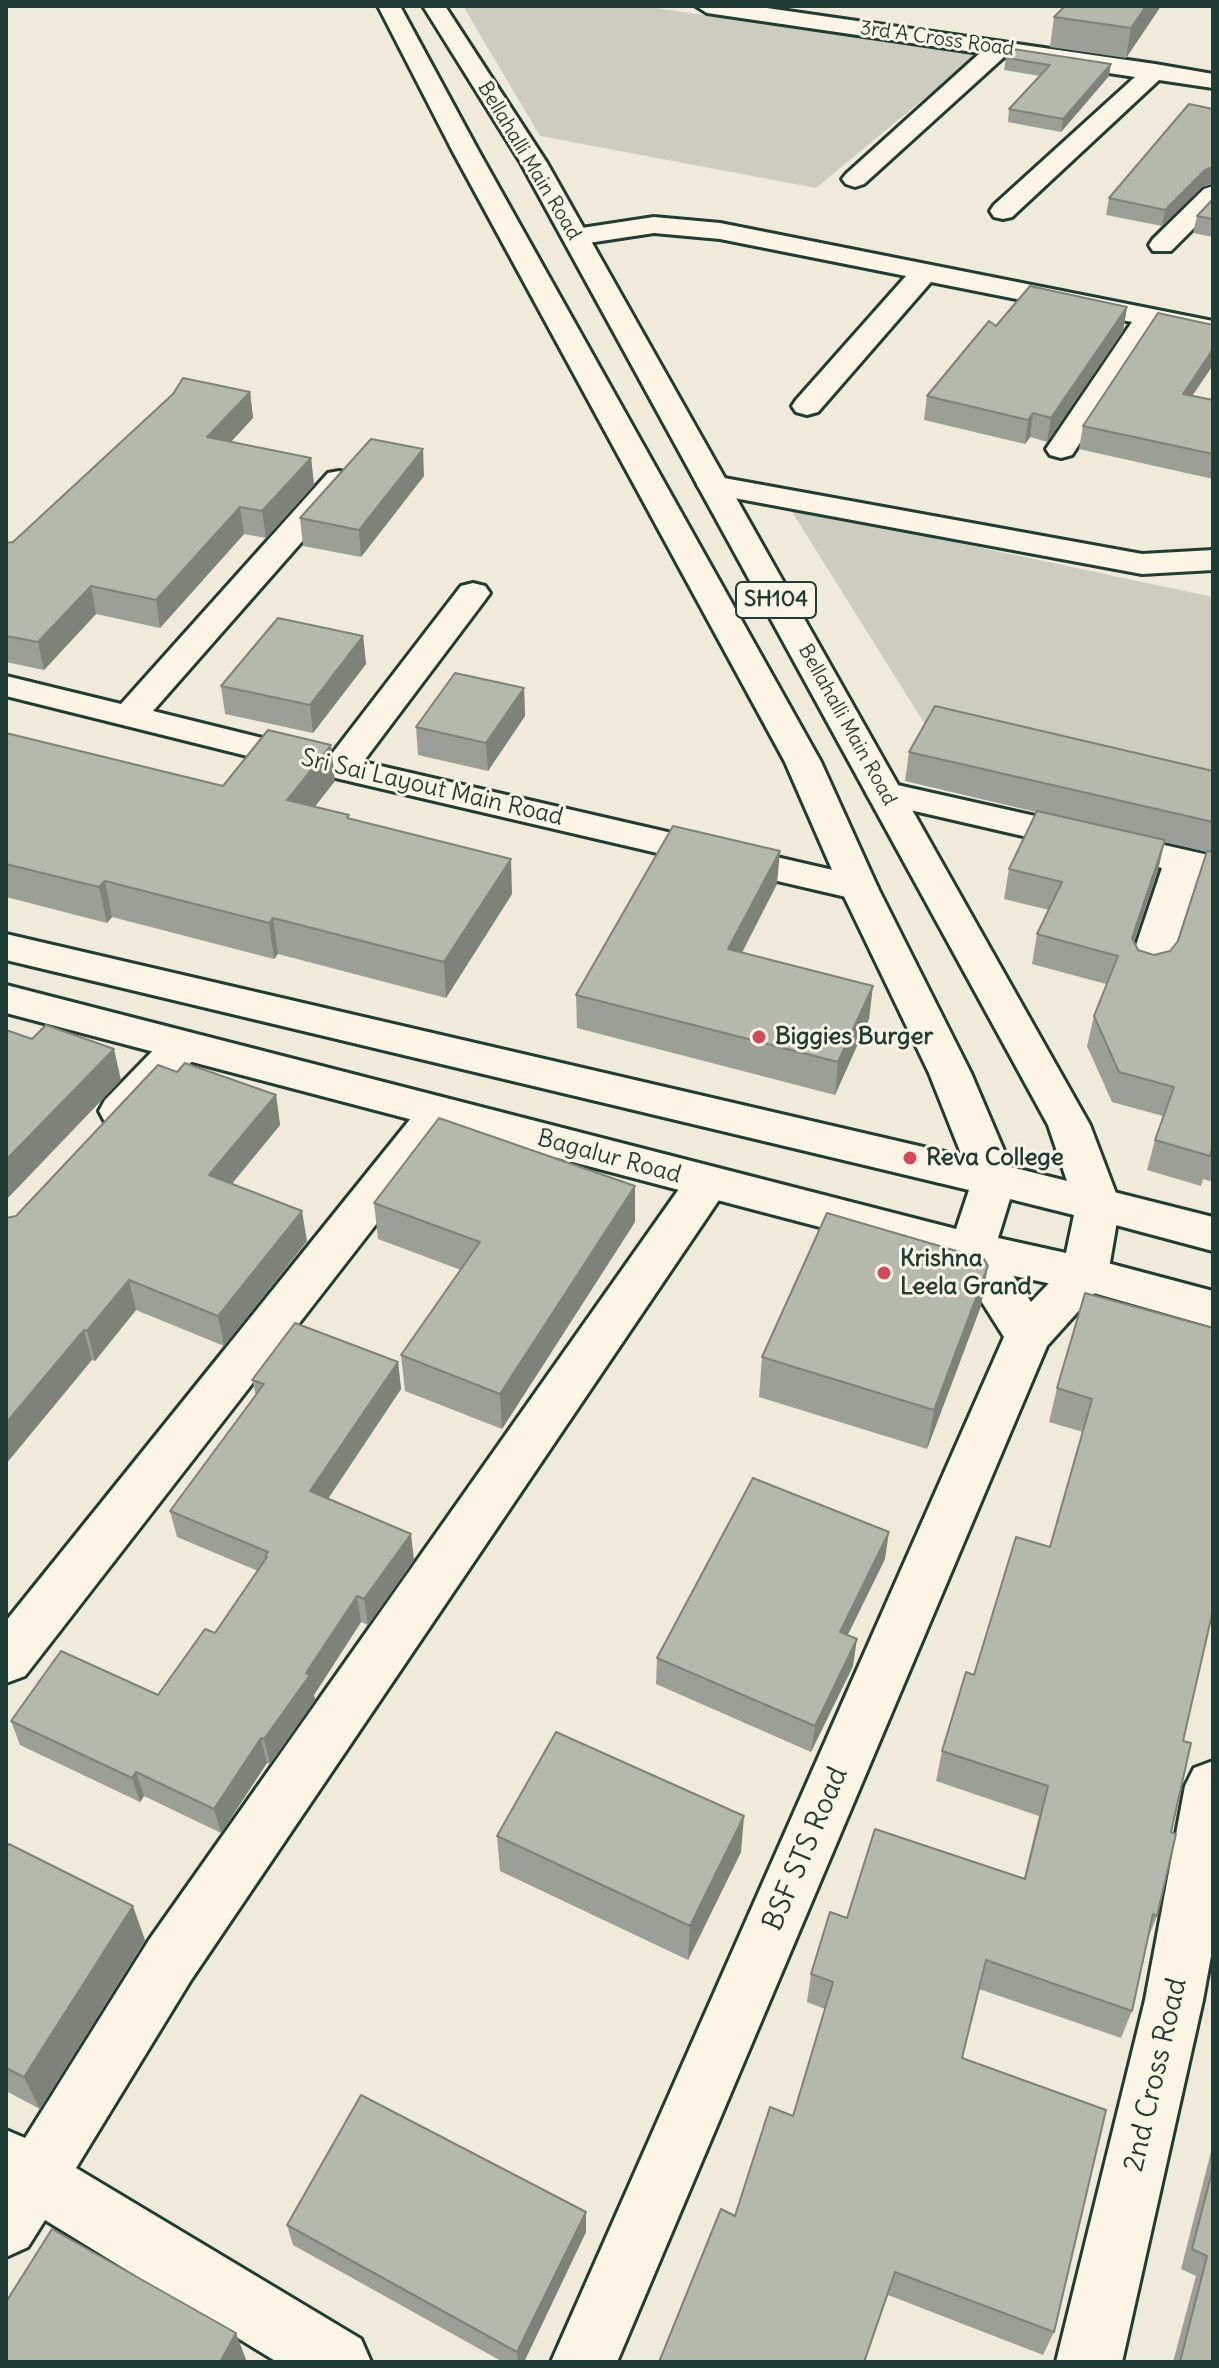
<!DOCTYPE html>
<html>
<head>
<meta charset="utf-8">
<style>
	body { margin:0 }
	#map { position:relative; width:1219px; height:2368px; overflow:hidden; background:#efeada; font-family:Delius,sans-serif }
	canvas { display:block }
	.frame { position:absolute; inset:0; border:8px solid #1f3d34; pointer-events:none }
</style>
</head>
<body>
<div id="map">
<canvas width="1219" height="2368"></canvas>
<div class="frame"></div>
</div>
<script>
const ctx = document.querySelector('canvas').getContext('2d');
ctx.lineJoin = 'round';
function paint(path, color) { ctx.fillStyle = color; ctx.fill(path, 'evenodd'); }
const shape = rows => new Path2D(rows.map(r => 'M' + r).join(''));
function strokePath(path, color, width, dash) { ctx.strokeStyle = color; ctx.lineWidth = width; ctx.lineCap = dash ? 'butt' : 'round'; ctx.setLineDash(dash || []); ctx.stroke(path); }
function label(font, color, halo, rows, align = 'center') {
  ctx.font = font + ' Delius,sans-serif'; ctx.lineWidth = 6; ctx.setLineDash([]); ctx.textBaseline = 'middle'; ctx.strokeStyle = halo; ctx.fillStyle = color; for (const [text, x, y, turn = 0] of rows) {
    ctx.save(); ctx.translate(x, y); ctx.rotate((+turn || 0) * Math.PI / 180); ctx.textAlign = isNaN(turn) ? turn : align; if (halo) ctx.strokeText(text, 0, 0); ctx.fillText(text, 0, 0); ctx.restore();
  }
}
paint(shape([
	[463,6,642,6,977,55,816,188,540,136],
	[789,507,1213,597,1213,799,931,734]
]), '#cccdbf');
const minor = shape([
	[696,6,753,6,1155,64,1213,74,1213,88,1159,80,1012,217,1003,219,994,217,990,211,994,205,1135,77,1004,57,864,184,855,187,846,184,842,179,846,174,980,53,707,13,696,6],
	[1213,186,1213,209,1171,251,1153,251,1149,245,1153,239,1204,189,1213,186],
	[654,217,720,223,1213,321,1213,339,1156,327,1072,455,1061,458,1050,455,1046,449,1132,322,931,282,818,412,807,415,796,412,792,406,796,400,906,276,720,239,654,233,575,245,566,243,562,237,566,231,575,229,654,217],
	[339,471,350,473,355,480,350,487,153,711,331,755,461,586,473,583,485,586,490,593,485,600,363,762,859,876,873,879,878,888,873,897,859,900,340,779,6,696,6,676,121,704,328,473,339,471],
	[713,476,1142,554,1213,550,1213,570,1142,574,702,492,697,485,702,478,713,476],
	[884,782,1213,856,1213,880,1198,877,1168,969,1162,978,1148,982,1134,978,1128,969,1162,868,871,801,866,793,871,785,884,782],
	[182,1032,197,1036,203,1046,197,1056,135,1122,120,1126,105,1122,99,1111,105,1100,167,1036,182,1032],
	[439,1098,454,1102,460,1113,454,1124,25,1676,6,1683,6,1621,424,1102,439,1098],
	[707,1167,723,1172,729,1183,723,1194,191,1980,76,2168,361,2339,371,2362,277,2362,45,2220,28,2247,6,2257,6,2130,25,2138,149,1940,691,1172,707,1167],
	[972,1233,988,1238,1031,1302,1069,1262,1085,1257,1101,1262,1108,1274,1101,1286,1047,1346,617,2362,551,2362,1004,1337,949,1250,956,1238,972,1233],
	[1213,1761,1213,1945,1203,2000,1122,2362,1056,2362,1145,2000,1185,1786,1194,1768,1213,1761]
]);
const secondary = shape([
	[1098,1188,1213,1217,1213,1251,1082,1216,1076,1204,1082,1192,1098,1188],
	[1085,1257,1213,1291,1213,1327,1069,1286,1062,1274,1069,1262,1085,1257]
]);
const primary = shape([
	[378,6,400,6,478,150,821,762,878,888,971,1073,1011,1167,1067,1181,1048,1125,521,163,423,6,445,6,547,163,1090,1125,1120,1204,1108,1274,1101,1286,1085,1291,972,1267,6,1013,6,985,956,1229,969,1190,6,960,6,934,962,1156,929,1073,840,888,785,762,452,150,378,6],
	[1010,1199,1074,1215,1066,1253,998,1238,1010,1199]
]);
strokePath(minor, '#1f3d34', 6);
strokePath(secondary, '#1f3d34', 6);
strokePath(primary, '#1f3d34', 6);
paint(minor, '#fcf5e5');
paint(secondary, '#fcf5e5');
paint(primary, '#fcf5e5');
paint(shape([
	[1161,6,1126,58,1050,47,1054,17],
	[1013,49,1109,76,1061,132,1008,122,1009,109,1040,76,1004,70,1006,58],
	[1213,109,1213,184,1202,187,1162,226,1106,215,1109,198],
	[1213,199,1213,237,1193,233,1197,216],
	[1127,307,1123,331,1047,442,1030,437,1025,444,924,420,927,396,996,326],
	[1213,325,1213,365,1192,396,1213,400,1213,479,1079,449,1083,426],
	[250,392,253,418,231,442,311,458,314,485,266,538,244,534,160,628,96,614,44,670,6,662,6,543,13,542],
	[424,476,361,557,303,546,300,518],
	[363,636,366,664,313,733,225,714,221,686],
	[524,688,525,716,488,771,418,755,416,727],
	[6,733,223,786,335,781,314,807,349,815,349,819,512,894,446,998,278,954,274,959,112,917,107,923,6,897],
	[909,752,1213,771,1213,1182,1203,1179,1201,1186,1147,1170,1155,1140,1163,1116,1112,1102,1087,1046,1094,1016,1106,984,1032,964,1037,934,1049,910,1004,899,1009,869,1036,812,905,781],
	[1164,842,1207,852,1178,941,1170,951,1154,955,1138,950,1134,942,1158,870],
	[777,884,742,953,869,1019,835,1095,577,1028,576,995],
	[177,1072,276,1095,280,1125,232,1184,307,1241,224,1346,136,1310,95,1361,92,1360,16,1216],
	[374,1203,635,1222,502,1429,405,1391,401,1355,461,1270,378,1239],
	[981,1306,927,1449,759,1397,762,1357],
	[1213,1328,1213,1622,1210,1621,1183,1741,1171,1832,1157,1916,1147,1941,1132,2011,1121,2038,979,1989,962,2058,1054,2332,1043,2355,888,2295,735,2216,793,2116,825,2009,807,2002,811,1974,847,1918,1024,1878,1039,1816,936,1781,942,1751,974,1675,1050,1547,1083,1432,1049,1422,1057,1388],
	[398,1362,401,1389,328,1499,414,1560,368,1625,361,1622,314,1695,315,1700,270,1764,267,1763,221,1833,144,1796,140,1802,20,1745,11,1721,158,1695,215,1633,258,1571,177,1537,170,1511,256,1396,252,1380],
	[885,1559,847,1635,853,1666,811,1752,656,1684,657,1658],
	[497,1836,741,1852,688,1960,500,1871],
	[6,1848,145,1940,40,2109,6,2091],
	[1213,2144,1213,2362,1173,2362,1196,2276,1181,2269],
	[287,2225,586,2232,524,2362,503,2362,293,2245]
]), '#9c9f95');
paint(shape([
	[1146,6,1161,6,1126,58,1131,28],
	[1111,64,1109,76,1061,132,1063,119],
	[1213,167,1212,183,1202,187,1162,226,1165,210,1205,170],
	[1127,307,1123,331,1047,442,1051,418],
	[1213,349,1213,365,1178,417,1183,394],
	[250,392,253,418,211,463,207,437],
	[1033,413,1030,437,1025,444,1028,420],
	[423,449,424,476,361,557,359,530],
	[311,458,314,485,266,538,262,511],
	[240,507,244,534,160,628,156,600],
	[91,586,96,614,44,670,38,642],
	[363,636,366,664,313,733,310,705],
	[524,688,525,716,488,771,486,743],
	[331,745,335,781,292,836,287,800],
	[1165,840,1158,870,1125,968,1132,938],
	[780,851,777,884,726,983,728,949],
	[511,859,512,894,446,998,444,962],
	[105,881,112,917,107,923,99,887],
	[273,918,278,954,274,959,269,923],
	[873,986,869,1019,835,1095,838,1062],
	[114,1049,121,1080,6,1200,6,1160],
	[276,1095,280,1125,214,1205,209,1175],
	[635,1186,635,1222,502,1429,500,1394],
	[302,1211,307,1241,224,1346,218,1316],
	[988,1266,981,1306,927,1449,934,1410],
	[129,1280,136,1310,95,1361,87,1331],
	[84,1330,92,1360,6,1464,6,1423],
	[398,1362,401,1389,315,1518,310,1491],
	[889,1532,885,1559,836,1659,840,1632],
	[411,1534,414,1560,368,1625,364,1599],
	[357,1596,361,1622,314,1695,315,1700,270,1764,264,1739],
	[857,1639,853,1666,811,1752,815,1726],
	[261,1738,267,1763,221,1833,214,1809],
	[136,1772,144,1796,140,1802,132,1778],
	[744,1816,741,1852,688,1960,690,1926],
	[133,1906,145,1940,40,2109,24,2077],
	[586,2212,586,2232,524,2362,518,2362,517,2352],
	[895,2272,888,2295,865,2362,864,2362],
	[236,2333,247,2362,220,2362]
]), '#7f8279');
const building = shape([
	[1065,6,1146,6,1131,28,1054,17,1065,6],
	[1013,49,1111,64,1063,119,1009,109,1050,65,1006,58,1013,49],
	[1189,104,1213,109,1213,167,1205,170,1165,210,1109,198,1189,104],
	[1213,199,1213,219,1197,216,1213,199],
	[1030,286,1127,307,1051,418,1033,413,1028,420,927,396,989,321,996,326,1030,286],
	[1158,313,1213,325,1213,349,1183,394,1213,400,1213,454,1083,426,1158,313],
	[183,378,250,392,207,437,311,458,262,511,240,507,156,600,91,586,38,642,6,636,6,543,13,542,173,394,183,378],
	[371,439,423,449,359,530,300,518,371,439],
	[278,618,363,636,310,705,221,686,278,618],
	[455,673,524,688,486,743,416,727,455,673],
	[935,706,1213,771,1213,822,909,752,935,706],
	[268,730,331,745,287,800,349,815,347,818,511,859,444,962,273,918,269,923,105,881,99,887,6,864,6,733,223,786,268,730],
	[1037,811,1165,840,1132,938,1138,950,1154,955,1170,951,1178,941,1207,851,1213,852,1213,1150,1212,1149,1210,1156,1155,1140,1174,1087,1119,1072,1094,1016,1118,956,1037,934,1062,882,1009,869,1037,811],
	[673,826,780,851,728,949,873,986,838,1062,576,995,673,826],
	[46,1025,114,1049,6,1160,6,1030,32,1039,46,1025],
	[185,1063,276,1095,209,1175,302,1211,218,1316,129,1280,87,1331,84,1330,6,1423,6,1218,16,1216,158,1065,177,1072,185,1063],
	[439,1118,635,1186,500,1394,401,1355,480,1242,374,1203,439,1118],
	[827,1213,984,1259,988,1266,934,1410,762,1357,827,1213],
	[1085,1293,1213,1328,1213,1610,1183,1741,1191,1743,1171,1832,1176,1834,1157,1916,1153,1914,1132,2011,986,1960,962,2058,1106,2110,1054,2332,895,2272,864,2362,659,2362,721,2209,735,2216,770,2107,793,2116,833,1982,811,1974,830,1912,847,1918,875,1829,1025,1879,1048,1786,942,1751,966,1672,974,1675,1016,1537,1050,1547,1092,1399,1057,1388,1085,1293],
	[295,1323,398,1362,310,1491,411,1534,364,1599,357,1596,306,1673,310,1675,264,1739,261,1738,214,1809,136,1772,132,1778,11,1721,61,1651,158,1695,205,1629,215,1633,267,1557,265,1556,268,1552,170,1511,264,1384,252,1380,295,1323],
	[753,1478,889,1532,840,1632,857,1639,815,1726,657,1658,753,1478],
	[556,1732,744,1816,690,1926,497,1836,556,1732],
	[9,1844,133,1906,24,2077,6,2068,6,1848,9,1844],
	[361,2095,586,2212,517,2352,287,2225,361,2095],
	[1213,2168,1213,2362,1180,2362,1207,2256,1192,2249,1213,2168],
	[52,2229,236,2333,220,2362,6,2362,6,2302,52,2229]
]);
paint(building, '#b5b9ad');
strokePath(building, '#7f8279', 2);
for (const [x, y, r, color] of [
	[759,1037,8,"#d1495b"],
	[910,1158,8,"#d1495b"],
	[884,1273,8,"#d1495b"]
]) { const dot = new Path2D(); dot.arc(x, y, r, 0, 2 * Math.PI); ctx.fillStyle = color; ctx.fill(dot); strokePath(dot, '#fcf5e5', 3); }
label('20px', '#1f3d34', '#fcf5e5', [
	["3rd A Cross Road",937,39,8],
	["Bellahalli Main Road",529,161,59],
	["Bellahalli Main Road",847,725,61]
]);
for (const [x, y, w] of [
	[776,600,80]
]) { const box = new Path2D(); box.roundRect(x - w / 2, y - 18, w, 36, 6); ctx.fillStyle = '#fcf5e5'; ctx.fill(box); strokePath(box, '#1f3d34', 2); }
label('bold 22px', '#1f3d34', null, [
	["SH104",776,600]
]);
label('24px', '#1f3d34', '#fcf5e5', [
	["Sri Sai Layout Main Road",432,788,13],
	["Bagalur Road",609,1157,15]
]);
label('bold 24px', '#1f3d34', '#fcf5e5', [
	["Biggies Burger",775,1037],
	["Reva College",926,1158],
	["Krishna",900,1259],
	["Leela Grand",900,1287]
], 'left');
label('28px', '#1f3d34', '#fcf5e5', [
	["BSF STS Road",806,1849,-67],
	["2nd Cross Road",1156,2075,-77]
]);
</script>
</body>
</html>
